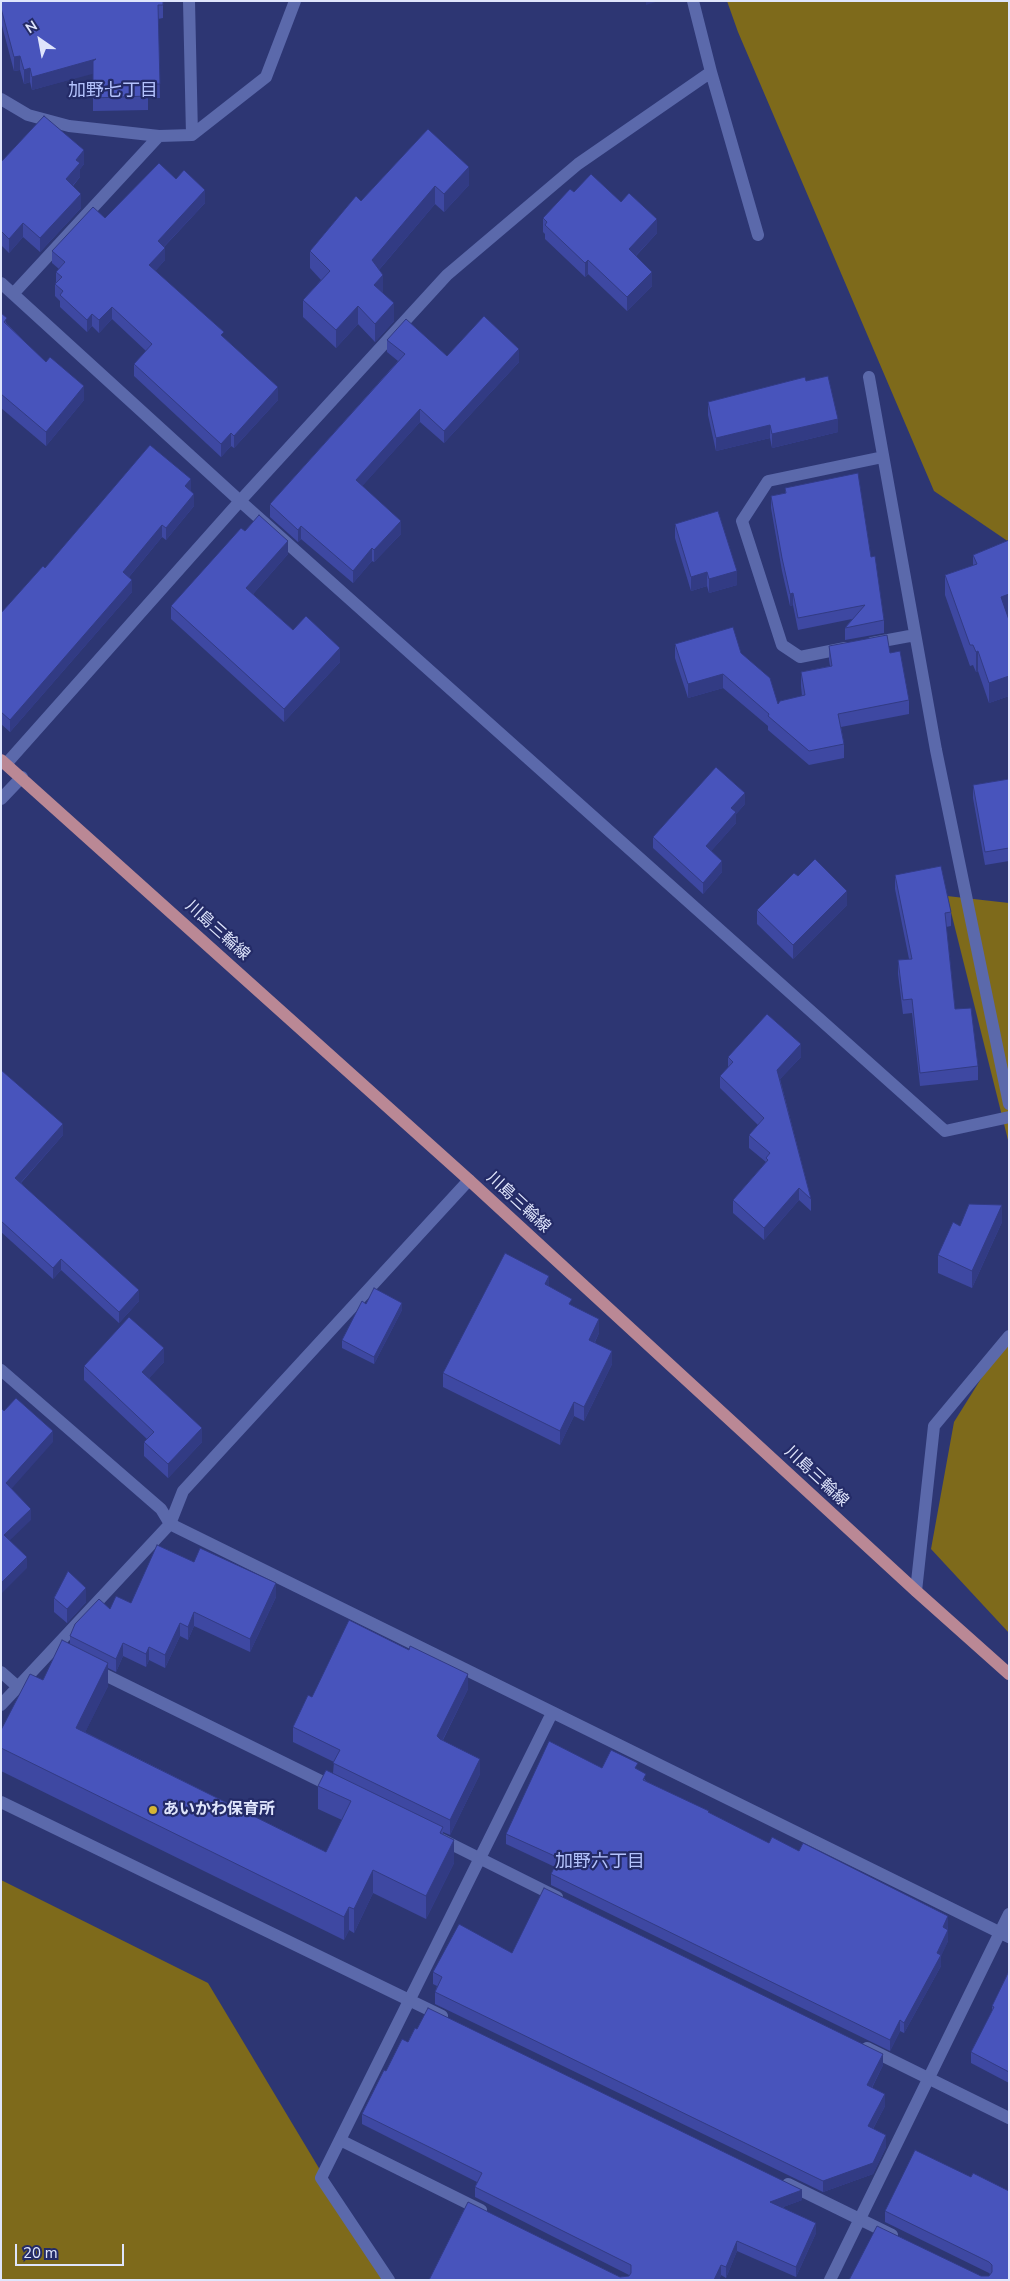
<!DOCTYPE html>
<html>
<head>
<meta charset="utf-8">
<style>
	body { margin:0 }
	#map { position:relative; width:1010px; height:2281px; overflow:hidden; background:#2d3673; font-family:"Nunito Sans",sans-serif }
	canvas { display:block }
	.frame { position:absolute; inset:0; border:2px solid #dfe5fc; pointer-events:none }
	.north { position:absolute; left:15px; top:15px; width:50px; height:50px; -webkit-text-stroke:4px #242b67; paint-order:stroke; rotate:327deg; font-size:14px; font-weight:700; line-height:20px; text-align:center; color:#dfe5fc }
	.north::after { content:''; display:block; margin:auto; width:18px; height:22px; background:#dfe5fc; clip-path:polygon(50% 0,100% 100%,50% 72%,0 100%) }
	.scale { position:absolute; left:15px; top:2244px; width:109px; height:22px; box-sizing:border-box; border:2px solid #dfe5fc; border-top:0; padding-left:6px; font-size:15px; line-height:18px; white-space:nowrap; color:#dfe5fc; -webkit-text-stroke:4px #242b67; paint-order:stroke }
</style>
</head>
<body>
<div id="map">
<canvas width="1010" height="2281"></canvas>
<div class="frame"></div>
<div class="north">N</div>
<div class="scale">20 m</div>
</div>
<script>
const ctx = document.querySelector('canvas').getContext('2d');
ctx.lineJoin = 'round';
function paint(path, color) { ctx.fillStyle = color; ctx.fill(path, 'evenodd'); }
const shape = rows => new Path2D(rows.map(r => 'M' + r).join(''));
function strokePath(path, color, width, dash) { ctx.strokeStyle = color; ctx.lineWidth = width; ctx.lineCap = dash ? 'butt' : 'round'; ctx.setLineDash(dash || []); ctx.stroke(path); }
function label(font, color, halo, rows, align = 'center') {
  ctx.font = font + ' "Nunito Sans","Noto Sans JP",sans-serif'; ctx.lineWidth = 4.5; ctx.setLineDash([]); ctx.textBaseline = 'middle'; ctx.strokeStyle = halo; ctx.fillStyle = color; for (const [text, x, y, turn = 0] of rows) {
    ctx.save(); ctx.translate(x, y); ctx.rotate((+turn || 0) * Math.PI / 180); ctx.textAlign = isNaN(turn) ? turn : align; if (halo) ctx.strokeText(text, 0, 0); ctx.fillText(text, 0, 0); ctx.restore();
  }
}
paint(shape([
	[727,1,1009,1,1009,542,934,491,738,32],
	[947,896,1009,903,1009,1144],
	[1009,1334,1009,1633,931,1549,954,1422],
	[1,1880,208,1983,386,2280,1,2280]
]), '#7e6a1b');
strokePath(shape([
	[189,1,192,135],
	[693,1,711,72,758,235],
	[1,99,28,115,69,126,159,136,192,135,266,77,295,1],
	[1,283,240,501,945,1131,1009,1117],
	[13,294,159,136],
	[869,377,936,750,1009,1104],
	[872,643,915,635],
	[845,648,800,657,782,645,742,521,768,481,883,457],
	[6,764,240,501,447,275,578,164,711,72],
	[1,799,22,777],
	[1,1370,161,1509,170,1524,1009,1937],
	[916,1591,934,1426,1009,1336],
	[53,1650,72,1659],
	[93,1669,335,1788],
	[1,1672,18,1687],
	[1,1705,170,1524,183,1491,469,1180],
	[1,1802,442,2016],
	[441,1839,557,1897],
	[867,2048,1009,2118],
	[340,2140,481,2210],
	[788,2184,892,2235],
	[389,2280,321,2178,552,1713],
	[830,2280,1009,1914]
]), '#5b69ab', 12);
strokePath(shape([
	[1,760,469,1180,916,1591,1009,1674]
]), '#ba8895', 12);
paint(shape([
	[1,1,163,1,163,18,158,19,160,98,148,98,148,110,93,111,93,73,32,90,30,82,24,84,20,70,14,71,1,22],
	[428,129,469,185,444,212,435,204,379,270,383,293,394,321,375,342,358,324,336,348,303,317,303,300,321,280,310,268,310,251,361,201],
	[1,162,84,164,80,169,80,177,73,186,81,208,40,252,23,237,9,253,1,245],
	[176,179,205,203,164,247,165,260,155,271,224,338,278,400,234,448,231,446,221,457,134,376,134,364,146,351,112,319,99,333,92,326,87,332,60,307,60,301,55,296,55,284,56,282,56,272,59,269,52,263,52,251,105,218],
	[574,192,621,202,657,233,636,256,652,286,627,311,588,274,585,277,545,239,545,234,543,232,543,218],
	[1,313,7,324,84,400,46,446,1,408],
	[387,340,447,356,519,362,444,443,420,422,362,486,401,534,374,562,372,561,353,583,301,539,298,542,270,517,270,504,398,361,387,352],
	[806,381,838,432,772,448,770,438,716,451,708,415,708,402],
	[785,488,871,557,884,620,884,633,845,640,845,628,852,619,798,630,793,605,790,606,782,571,771,508,771,496,785,493],
	[191,491,194,506,166,540,162,537,129,577,132,592,10,732,1,724,1,613,45,568],
	[675,524,737,585,709,593,707,586,691,591,675,538],
	[245,531,288,554,253,594,293,630,340,662,284,722,171,619,171,606],
	[1009,540,1009,614,1007,615,1009,620,1009,696,989,703,978,671,976,672,973,665,970,666,945,595,945,575,973,566,973,555],
	[675,644,741,653,778,704,802,696,801,686,801,672,830,666,829,660,829,646,890,653,909,700,909,714,841,727,844,744,844,758,809,765,768,730,768,726,723,688,688,698,675,658],
	[1009,779,1009,861,985,865,973,798,973,785],
	[745,804,736,814,736,823,711,851,722,872,703,894,653,848,653,837],
	[895,875,951,912,951,926,946,927,955,1009,978,1066,978,1080,920,1086,912,1013,903,1014,898,974,898,960,909,959,895,889],
	[847,905,793,959,757,924,757,910],
	[728,1057,801,1057,780,1079,811,1199,811,1211,799,1200,764,1240,733,1213,733,1200,766,1162,749,1148,749,1135,758,1125,720,1088,720,1076,728,1068],
	[1,1070,63,1135,21,1183,139,1301,119,1323,61,1270,53,1279,1,1232],
	[1002,1222,972,1288,938,1273,938,1255,960,1226],
	[549,1287,572,1306,599,1333,595,1342,612,1364,584,1421,574,1416,560,1445,443,1387,443,1373],
	[366,1304,402,1310,374,1364,342,1348,342,1340],
	[164,1362,149,1378,202,1442,168,1478,144,1456,144,1442,147,1439,84,1380,84,1366],
	[194,1562,276,1597,250,1652,194,1626,188,1640,180,1636,165,1668,149,1660,146,1667,123,1656,116,1672,108,1668,108,1686,85,1732,326,1852,342,1820,318,1809,318,1786,333,1773,334,1762,293,1742,293,1727,312,1697,468,1689,443,1740,480,1774,450,1835,443,1832,443,1834,454,1863,426,1919,373,1893,354,1933,349,1930,344,1940,1,1771,1,1730,43,1680,70,1644,70,1636,110,1609,131,1603],
	[54,1598,86,1602,67,1623,54,1612],
	[602,1768,638,1770,646,1781,709,1813,769,1843,948,1927,947,1930,948,1941,941,1955,941,1966,904,2033,900,2031,890,2051,551,1885,551,1874,555,1867,506,1844,506,1834],
	[512,1953,883,2065,872,2088,885,2106,873,2129,886,2147,873,2174,823,2192,435,2004,435,1992,437,1986,433,1984,433,1972],
	[1009,1971,1009,2083,971,2063,971,2052,992,2012,992,2006],
	[408,2042,802,2200,783,2207,816,2233,796,2277,737,2251,726,2278,721,2275,719,2280,429,2280,620,2277,629,2276,629,2275,475,2197,475,2187,477,2182,362,2124,362,2114,386,2071],
	[971,2177,1009,2280,981,2276,989,2276,990,2274,989,2273,885,2222,885,2211]
]), '#3e48a2');
paint(shape([
	[646,1,659,1,646,5],
	[20,56,20,70,14,71,14,57],
	[96,59,96,73,32,90,32,77],
	[30,68,30,82,24,84,24,70],
	[84,150,84,164,80,169,80,177,66,193,66,179,76,160],
	[469,167,469,185,444,212,444,194],
	[435,186,435,204,372,278,372,260],
	[205,190,205,203,158,253,158,241],
	[81,194,81,208,40,252,40,238],
	[657,219,657,233,629,263,629,249],
	[23,223,23,237,9,253,9,239],
	[165,248,165,260,149,278,149,265],
	[588,260,588,274,585,277,585,263],
	[652,272,652,286,627,311,627,297],
	[383,275,383,293,374,285],
	[394,303,394,321,375,342,375,324],
	[358,306,358,324,336,348,336,330],
	[112,307,112,319,99,333,99,320],
	[92,314,92,326,87,332,87,320],
	[519,349,519,362,444,443,444,431],
	[84,386,84,400,46,446,46,432],
	[278,387,278,400,234,448,234,436],
	[420,409,420,422,356,493,356,480],
	[838,419,838,432,772,448,772,434],
	[770,425,770,438,716,451,716,438],
	[231,433,231,446,221,457,221,444],
	[191,479,191,491,185,498,185,486],
	[194,494,194,506,166,540,166,528],
	[401,521,401,534,374,562,374,550],
	[162,525,162,537,123,584,123,572],
	[301,526,301,539,298,542,298,530],
	[288,541,288,554,246,602,246,588],
	[372,548,372,561,353,583,353,571],
	[737,571,737,585,709,593,709,579],
	[707,572,707,586,691,591,691,577],
	[132,580,132,592,10,732,10,720],
	[793,593,793,605,790,606,790,594],
	[1009,594,1009,614,1001,617,1001,597],
	[340,648,340,662,284,722,284,709],
	[978,651,978,671,976,672,976,652],
	[723,674,723,688,688,698,688,684],
	[1009,676,1009,696,989,703,989,683],
	[745,793,745,804,736,814,736,823,706,857,706,846,731,808],
	[722,861,722,872,703,894,703,883],
	[847,891,847,905,793,959,793,945],
	[801,1044,801,1057,777,1082,777,1070],
	[63,1124,63,1135,15,1189,15,1178],
	[799,1188,799,1200,764,1240,764,1228],
	[1002,1205,1002,1222,972,1288,972,1271],
	[61,1259,61,1270,53,1279,53,1268],
	[549,1276,549,1289,545,1284],
	[139,1290,139,1301,119,1323,119,1312],
	[402,1303,402,1310,374,1364,374,1357],
	[599,1319,599,1333,589,1353,589,1340],
	[164,1348,164,1362,142,1386,142,1372],
	[612,1351,612,1364,584,1421,584,1407],
	[574,1402,574,1416,560,1445,560,1431],
	[202,1428,202,1442,168,1478,168,1464],
	[53,1431,53,1442,6,1495,6,1483],
	[31,1509,31,1520,4,1546,4,1535],
	[27,1557,27,1568,1,1594,1,1583],
	[276,1583,276,1597,250,1652,250,1639],
	[86,1588,86,1602,67,1623,67,1609],
	[194,1612,194,1626,188,1640,188,1627],
	[180,1623,180,1636,165,1668,165,1655],
	[123,1643,123,1656,116,1672,116,1659],
	[149,1647,149,1660,146,1667,146,1654],
	[108,1663,108,1686,76,1751,76,1728],
	[468,1674,468,1689,437,1751,437,1736],
	[480,1759,480,1774,450,1835,450,1820],
	[454,1840,454,1863,426,1919,426,1896],
	[373,1870,373,1893,354,1933,354,1909],
	[349,1907,349,1930,344,1940,344,1917],
	[948,1916,948,1927,943,1938,943,1927],
	[948,1930,948,1941,940,1959,941,1955,941,1966,904,2033,904,2023],
	[900,2020,900,2031,890,2051,890,2040],
	[883,2054,883,2065,867,2097,867,2085],
	[885,2094,885,2106,868,2138,868,2126],
	[886,2135,886,2147,873,2174,823,2192,823,2181],
	[802,2190,802,2200,770,2212,770,2202],
	[816,2223,816,2233,796,2277,796,2267],
	[737,2241,737,2251,726,2278,726,2267],
	[721,2265,721,2275,719,2280,714,2280]
]), '#323b84');
const building = shape([
	[1,1,163,1,163,5,158,5,160,84,147,84,148,96,93,98,93,61,96,59,32,77,30,68,24,70,20,56,14,57,1,8,1,1],
	[44,116,84,150,76,160,80,163,66,179,81,194,40,238,23,223,9,239,1,231,1,162,44,116],
	[428,129,469,167,444,194,435,186,372,260,383,275,374,285,394,303,375,324,358,306,336,330,303,300,330,271,310,251,356,196,361,201,428,129],
	[159,163,176,179,184,170,205,190,158,241,165,248,149,265,224,332,221,335,278,387,234,436,231,433,221,444,134,364,152,344,112,307,99,320,92,314,87,320,60,295,63,291,55,284,62,277,56,272,65,262,52,251,93,207,105,218,159,163],
	[591,174,621,202,629,193,657,219,629,249,652,272,627,297,588,260,585,263,545,225,547,222,543,218,570,189,574,192,591,174],
	[1,313,7,318,4,322,46,362,50,357,84,386,46,432,1,394,1,313],
	[484,316,519,349,444,431,420,409,356,480,401,521,374,550,372,548,353,571,301,526,298,530,270,504,405,354,387,340,406,319,447,356,484,316],
	[828,376,838,419,772,434,770,425,716,438,708,402,805,377,806,381,828,376],
	[150,445,191,479,185,486,194,494,166,528,162,525,123,572,132,580,10,720,1,712,1,613,43,566,45,568,150,445],
	[858,473,871,557,875,556,884,620,845,628,865,605,798,618,793,593,790,594,782,558,771,496,786,493,785,488,858,473],
	[718,511,737,571,709,579,707,572,691,577,675,524,718,511],
	[259,515,288,541,246,588,293,630,306,616,340,648,284,709,171,606,241,528,245,531,259,515],
	[1009,540,1009,594,1001,597,1009,620,1009,676,989,683,978,651,976,652,973,645,970,645,945,575,977,564,973,555,1009,540],
	[733,627,741,653,770,678,778,704,780,701,805,695,801,672,832,666,829,646,887,635,890,653,900,651,909,700,838,714,844,744,809,751,768,716,769,714,723,674,688,684,675,644,733,627],
	[716,767,745,793,731,808,736,812,706,846,722,861,703,883,653,837,716,767],
	[1009,779,1009,848,985,852,973,785,1009,779],
	[815,859,847,891,793,945,757,910,794,873,798,876,815,859],
	[941,866,951,912,945,913,955,1009,971,1008,978,1066,920,1073,912,999,903,1000,898,960,912,959,895,875,941,866],
	[767,1014,801,1044,777,1070,811,1199,799,1188,764,1228,733,1200,768,1160,766,1158,770,1153,749,1135,764,1118,720,1076,733,1062,728,1057,767,1014],
	[1,1070,63,1124,15,1178,139,1290,119,1312,61,1259,53,1268,1,1221,1,1070],
	[969,1204,1002,1205,972,1271,938,1255,953,1222,960,1226,969,1204],
	[505,1253,549,1276,545,1284,572,1299,569,1304,599,1319,589,1340,612,1351,584,1407,574,1402,560,1431,443,1373,505,1253],
	[374,1288,402,1303,374,1357,342,1340,362,1301,366,1304,374,1288],
	[129,1317,164,1348,142,1372,202,1428,168,1464,144,1442,154,1432,84,1366,129,1317],
	[16,1398,53,1431,6,1483,31,1509,4,1535,27,1557,1,1583,1,1408,4,1411,16,1398],
	[157,1545,194,1562,200,1548,276,1583,250,1639,194,1612,188,1627,180,1623,165,1655,149,1647,146,1654,123,1643,116,1659,70,1636,75,1624,99,1599,110,1609,116,1596,131,1603,157,1545],
	[68,1571,86,1588,67,1609,54,1598,68,1571],
	[349,1620,409,1650,410,1646,468,1674,437,1736,440,1739,480,1759,450,1820,333,1763,340,1750,293,1727,308,1695,312,1697,349,1620],
	[62,1640,108,1663,76,1728,326,1852,351,1801,318,1786,326,1770,443,1827,440,1833,454,1840,426,1896,373,1870,354,1909,349,1907,344,1917,1,1748,1,1730,30,1674,43,1680,62,1640],
	[549,1741,602,1768,611,1750,638,1763,635,1768,646,1774,643,1780,709,1811,708,1812,769,1843,772,1837,799,1851,803,1843,948,1916,943,1927,948,1930,937,1953,941,1955,904,2023,900,2020,890,2040,551,1874,559,1858,506,1834,549,1741],
	[544,1888,883,2054,867,2085,885,2094,868,2126,886,2135,873,2163,823,2181,435,1992,442,1977,433,1972,459,1924,512,1953,544,1888],
	[1009,1971,1009,2072,971,2052,994,2007,992,2006,1009,1971],
	[428,2008,802,2190,770,2202,816,2223,796,2267,737,2241,726,2267,721,2265,714,2280,429,2280,468,2202,620,2277,629,2276,631,2273,631,2265,475,2187,482,2173,362,2114,384,2070,386,2071,402,2039,408,2042,415,2028,417,2029,428,2008],
	[915,2150,971,2177,973,2173,1009,2191,1009,2280,849,2280,877,2226,981,2276,989,2276,992,2272,992,2265,989,2262,885,2211,915,2150]
]);
paint(building, '#4854bc');
strokePath(building, '#323b84', 1);
for (const [x, y, r, color] of [
	[153,1810,5,"#d6b534"]
]) { const dot = new Path2D(); dot.arc(x, y, r, 0, 2 * Math.PI); ctx.fillStyle = color; ctx.fill(dot); strokePath(dot, '#242b67', 2); }
label('16px', '#dfe5fc', '#242b67', [
	["川島三輪線",217,931,42],
	["川島三輪線",518,1203,43],
	["川島三輪線",816,1477,43]
]);
label('bold 16px', '#dfe5fc', '#242b67', [
	["あいかわ保育所",163,1810]
], 'left');
label('18px', '#b4c3fd', '#242b67', [
	["加野七丁目",113,92],
	["加野六丁目",600,1863]
]);
</script>
</body>
</html>
